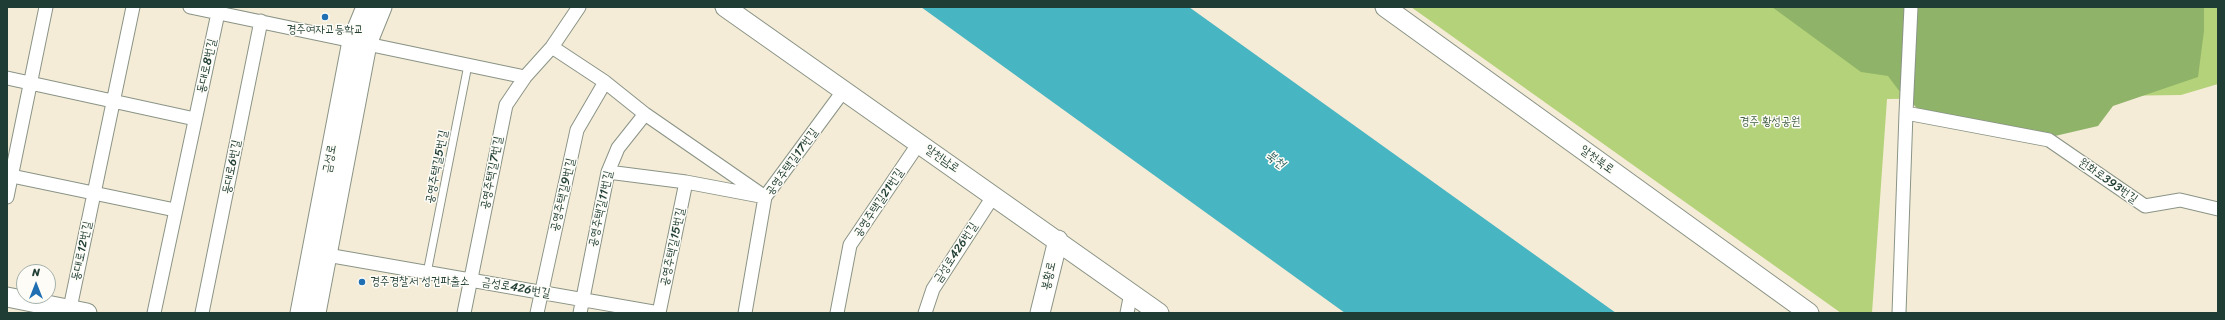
<!DOCTYPE html>
<html>
<head>
<meta charset="utf-8">
<style>
	body { margin:0 }
	#map { position:relative; width:2225px; height:320px; overflow:hidden; background:#f5ecd7; font-family:Sriracha,sans-serif }
	canvas { display:block }
	.frame { position:absolute; inset:0; border:8px solid #1f3d34; pointer-events:none }
	.north { position:absolute; left:16px; top:264px; width:40px; height:40px; box-sizing:border-box; background:#fdfcf7; border:1px solid #a4b0a9; border-radius:50%; rotate:0deg; font-size:11px; font-weight:700; line-height:16px; text-align:center; color:#1f3d34 }
	.north::after { content:''; display:block; margin:auto; width:14px; height:18px; background:#1f6fb2; clip-path:polygon(50% 0,100% 100%,50% 72%,0 100%) }
</style>
</head>
<body>
<div id="map">
<canvas width="2225" height="320"></canvas>
<div class="frame"></div>
<div class="north">N</div>
</div>
<script>
const ctx = document.querySelector('canvas').getContext('2d');
ctx.lineJoin = 'round';
function paint(path, color) { ctx.fillStyle = color; ctx.fill(path, 'evenodd'); }
const shape = rows => new Path2D(rows.map(r => 'M' + r).join(''));
function strokePath(path, color, width, dash) { ctx.strokeStyle = color; ctx.lineWidth = width; ctx.lineCap = dash ? 'butt' : 'round'; ctx.setLineDash(dash || []); ctx.stroke(path); }
function label(font, color, halo, rows, align = 'center') {
  ctx.font = font + ' Sriracha,"Poor Story",sans-serif'; ctx.lineWidth = 3; ctx.setLineDash([]); ctx.textBaseline = 'middle'; ctx.strokeStyle = halo; ctx.fillStyle = color; for (const [text, x, y, turn = 0] of rows) {
    ctx.save(); ctx.translate(x, y); ctx.rotate((+turn || 0) * Math.PI / 180); ctx.textAlign = isNaN(turn) ? turn : align; if (halo) ctx.strokeText(text, 0, 0); ctx.fillText(text, 0, 0); ctx.restore();
  }
}
paint(shape([
	[1411,7,2218,7,2218,84,2181,95,1887,99,1872,313,1841,313]
]), '#b4d279');
paint(shape([
	[1772,7,2204,7,2204,31,2198,77,2113,106,2098,126,2055,136,1917,108,1900,92,1888,76,1861,72]
]), '#8fb469');
paint(shape([
	[921,7,1189,7,1616,313,1345,313]
]), '#47b5c2');
const lane = shape([
	[427,273,468,65]
]);
const street = shape([
	[190,7,525,77],
	[552,47,605,82,645,114,765,197],
	[7,78,195,119],
	[1906,113,1911,7],
	[608,172,686,182,760,196],
	[7,175,175,210],
	[7,197,46,7],
	[327,255,659,313],
	[69,313,133,7],
	[154,313,218,13],
	[202,313,261,21],
	[464,313,506,105,525,77,552,47,579,7],
	[537,313,577,130,605,82],
	[580,313,608,172,618,148,645,114],
	[659,313,686,182],
	[745,313,765,197,844,90],
	[837,313,850,245,919,143],
	[925,313,933,289,994,195],
	[1127,313,1131,293],
	[1899,313,1906,113,2049,140,2145,206,2180,200,2218,209]
]);
const secondary = shape([
	[725,7,1159,313],
	[1385,7,1809,313],
	[7,297,87,313],
	[300,313,352,41,366,7],
	[316,313,367,44,382,7],
	[1040,313,1058,240]
]);
strokePath(lane, '#8a9486', 9);
strokePath(street, '#8a9486', 15);
strokePath(secondary, '#8a9486', 21);
strokePath(lane, '#fff', 7);
strokePath(street, '#fff', 13);
strokePath(secondary, '#fff', 19);
for (const [x, y, r, color] of [
	[325,17,4,"#1f6fb2"],
	[362,282,4,"#1f6fb2"]
]) { const dot = new Path2D(); dot.arc(x, y, r, 0, 2 * Math.PI); ctx.fillStyle = color; ctx.fill(dot); strokePath(dot, '#fdfcf7', 1.5); }
label('12px', '#1f3d34', '#fdfcf7', [
	["경주여자고등학교",325,30],
	["경주경찰서 성건파출소",370,282,"left"]
]);
label('12px', '#1f3d34', '#fdfcf7', [
	["동대로8번길",207,66,-78],
	["금성로",330,159,-79],
	["알천남로",942,159,35],
	["알천북로",1597,160,36],
	["공영주택길17번길",792,162,-54],
	["동대로6번길",232,167,-79],
	["공영주택길5번길",437,167,-79],
	["공영주택길7번길",492,173,-79],
	["원화로393번길",2108,181,35],
	["공영주택길9번길",563,195,-77],
	["공영주택길21번길",879,203,-56],
	["공영주택길11번길",601,209,-78],
	["공영주택길15번길",673,247,-78],
	["동대로12번길",82,251,-78],
	["금성로426번길",956,253,-57],
	["봉황로",1049,276,-77],
	["금성로426번길",516,288,10]
]);
label('12px', '#446245', '#fdfcf7', [
	["경주 황성공원",1770,122]
]);
label('italic 13px', '#2b615f', '#fdfcf7', [
	["북천",1275,160,36]
]);
</script>
</body>
</html>
